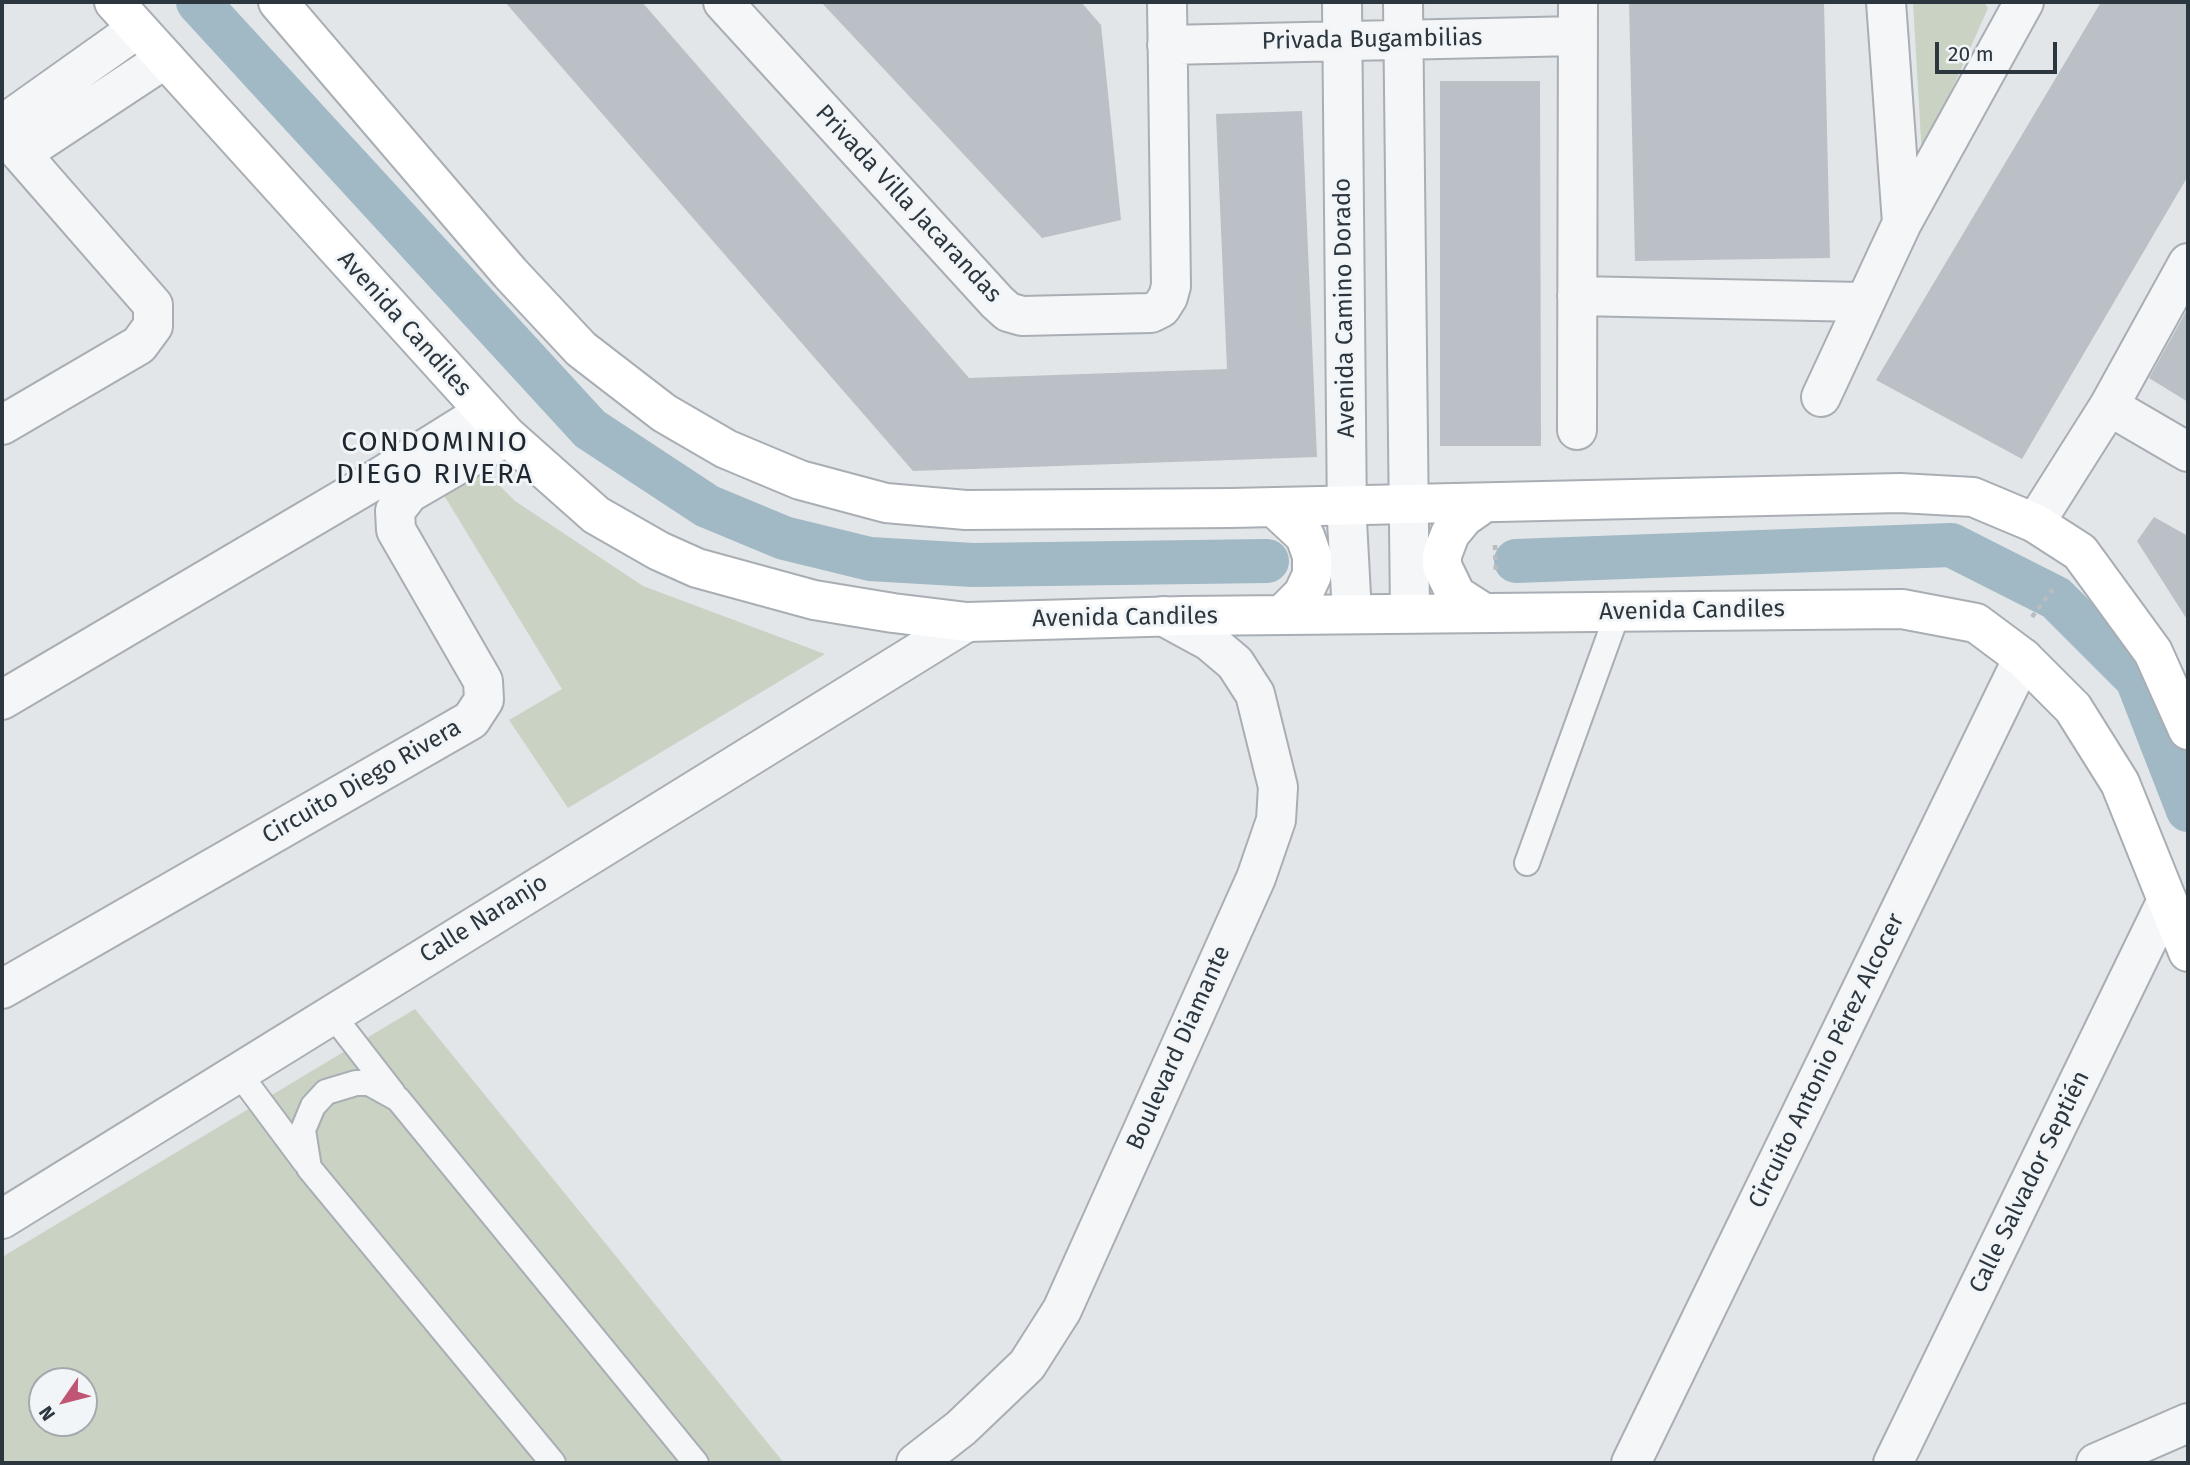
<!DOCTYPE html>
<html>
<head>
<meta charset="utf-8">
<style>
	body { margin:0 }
	#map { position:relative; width:2190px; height:1465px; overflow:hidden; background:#e2e6e9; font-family:"Fira Sans",sans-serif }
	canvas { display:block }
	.frame { position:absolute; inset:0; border:4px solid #2c363f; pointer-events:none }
	.north { position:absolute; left:28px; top:1367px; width:70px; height:70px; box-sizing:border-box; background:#f2f5f7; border:2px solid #a3a9ad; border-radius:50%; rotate:235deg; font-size:19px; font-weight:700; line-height:28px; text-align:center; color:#2c363f }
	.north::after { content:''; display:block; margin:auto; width:24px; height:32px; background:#c15574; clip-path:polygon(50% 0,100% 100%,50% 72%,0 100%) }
	.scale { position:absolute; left:1935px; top:42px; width:122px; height:32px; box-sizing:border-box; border:4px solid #2c363f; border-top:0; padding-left:9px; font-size:21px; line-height:24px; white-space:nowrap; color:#2c363f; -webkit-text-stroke:5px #f2f5f7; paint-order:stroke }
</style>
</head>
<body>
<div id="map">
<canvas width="2190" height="1465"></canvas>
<div class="frame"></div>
<div class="north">N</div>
<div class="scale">20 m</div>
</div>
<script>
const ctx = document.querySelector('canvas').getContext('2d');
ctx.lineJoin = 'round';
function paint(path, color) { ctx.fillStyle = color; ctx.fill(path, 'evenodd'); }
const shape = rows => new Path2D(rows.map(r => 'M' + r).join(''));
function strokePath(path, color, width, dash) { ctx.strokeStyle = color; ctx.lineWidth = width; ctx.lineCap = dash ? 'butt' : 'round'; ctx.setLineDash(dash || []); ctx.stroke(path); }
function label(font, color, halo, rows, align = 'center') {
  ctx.font = font + ' "Fira Sans",sans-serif'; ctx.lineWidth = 6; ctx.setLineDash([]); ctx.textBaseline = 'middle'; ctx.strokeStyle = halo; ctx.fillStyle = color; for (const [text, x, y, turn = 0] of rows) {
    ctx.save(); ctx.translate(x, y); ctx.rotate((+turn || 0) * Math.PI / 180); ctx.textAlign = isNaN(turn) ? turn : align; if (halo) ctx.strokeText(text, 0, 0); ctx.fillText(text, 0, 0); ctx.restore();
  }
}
paint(shape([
	[1913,2,1984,2,1988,8,1922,157],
	[479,465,515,501,643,586,825,654,568,808,509,720,562,689,442,492],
	[415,1009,784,1463,2,1463,2,1257],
	[42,1381,84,1381,84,1423,42,1423]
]), '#cad2c4');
strokePath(shape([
	[198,2,590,429,707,506,784,538,870,559,973,565,1267,561],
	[1516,561,1951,545,2056,598,2137,679,2188,810]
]), '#a1b8c5', 44);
paint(shape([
	[505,2,642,2,969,378,1227,369,1216,114,1302,111,1317,457,913,471],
	[821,2,1081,2,1101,25,1121,220,1042,238],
	[1629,2,1824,2,1830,258,1635,261],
	[2101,2,2188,2,2188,176,2022,459,1876,380],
	[1440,81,1540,81,1541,446,1440,446],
	[2188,308,2188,402,2149,378],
	[2154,517,2188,536,2188,621,2137,541]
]), '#bac0c5');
const lane = shape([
	[1527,863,1618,612],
	[331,1013,393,1093],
	[238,1072,305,1162],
	[553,1463,309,1168,303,1130,313,1106,326,1092,356,1083,369,1083,398,1099,696,1463]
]);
const street = shape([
	[723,2,997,302,1008,312,1022,316,1151,313,1161,308,1168,297,1171,286,1167,2],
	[1342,2,1347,521,1352,614],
	[1403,2,1410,613],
	[1886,2,1902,223],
	[1167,45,1578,36],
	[2,125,137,29],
	[2,132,153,305,153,326,139,345,2,425],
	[21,154,165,59],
	[1577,296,1862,302],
	[1821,397,1902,223,2024,2],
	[2109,406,2188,452],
	[1577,430,1578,2],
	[2035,523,2109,406,2188,263],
	[2,700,372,482,484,412],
	[2,989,471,720,484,700,483,681,396,530,395,511,409,493,507,436],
	[2,1219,967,622],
	[916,1463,961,1428,1027,1365,1062,1310,1256,878,1276,820,1278,787,1255,694,1235,663,1209,641,1163,616],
	[1631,1463,2023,658],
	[1893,1463,2167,900],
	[2096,1463,2188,1423]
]);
const secondary = shape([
	[114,2,507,436,596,515,659,551,697,568,814,600,893,613,967,622,1183,616,1902,609,1976,623,2023,658,2073,708,2120,783,2188,952],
	[278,2,510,273,581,349,664,413,726,449,800,480,886,503,966,510,1231,508,1900,493,1973,497,2035,523,2080,552,2153,652,2188,730],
	[1484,503,1464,517,1450,534,1442,555,1442,566,1456,595,1484,613],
	[1274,507,1305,536,1312,556,1312,575,1303,594,1282,615]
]);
strokePath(lane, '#a8aeb3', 28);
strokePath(street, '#a8aeb3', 42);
strokePath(secondary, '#a8aeb3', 42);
strokePath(shape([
	[1495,545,1496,575],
	[2032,617,2056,585]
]), '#b9bcc0', 4.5, [5, 5]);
strokePath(lane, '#f5f6f8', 24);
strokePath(street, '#f5f6f8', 38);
strokePath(secondary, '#fff', 38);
label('24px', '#2c363f', '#f2f5f7', [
	["Privada Bugambilias",1372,40,-1],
	["Privada Villa Jacarandas",908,204,47],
	["Avenida Camino Dorado",1345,308,-91],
	["Avenida Candiles",404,324,48],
	["Avenida Candiles",1692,611,-1],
	["Avenida Candiles",1125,618,-1],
	["Circuito Diego Rivera",362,782,-30],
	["Calle Naranjo",484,919,-32],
	["Boulevard Diamante",1179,1048,-66],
	["Circuito Antonio Pérez Alcocer",1827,1061,-64],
	["Calle Salvador Septién",2030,1182,-64]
]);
ctx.letterSpacing = '2px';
label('28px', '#1e2730', '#f2f5f7', [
	["CONDOMINIO",435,443],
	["DIEGO RIVERA",435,475]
]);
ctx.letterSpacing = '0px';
</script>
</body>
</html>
